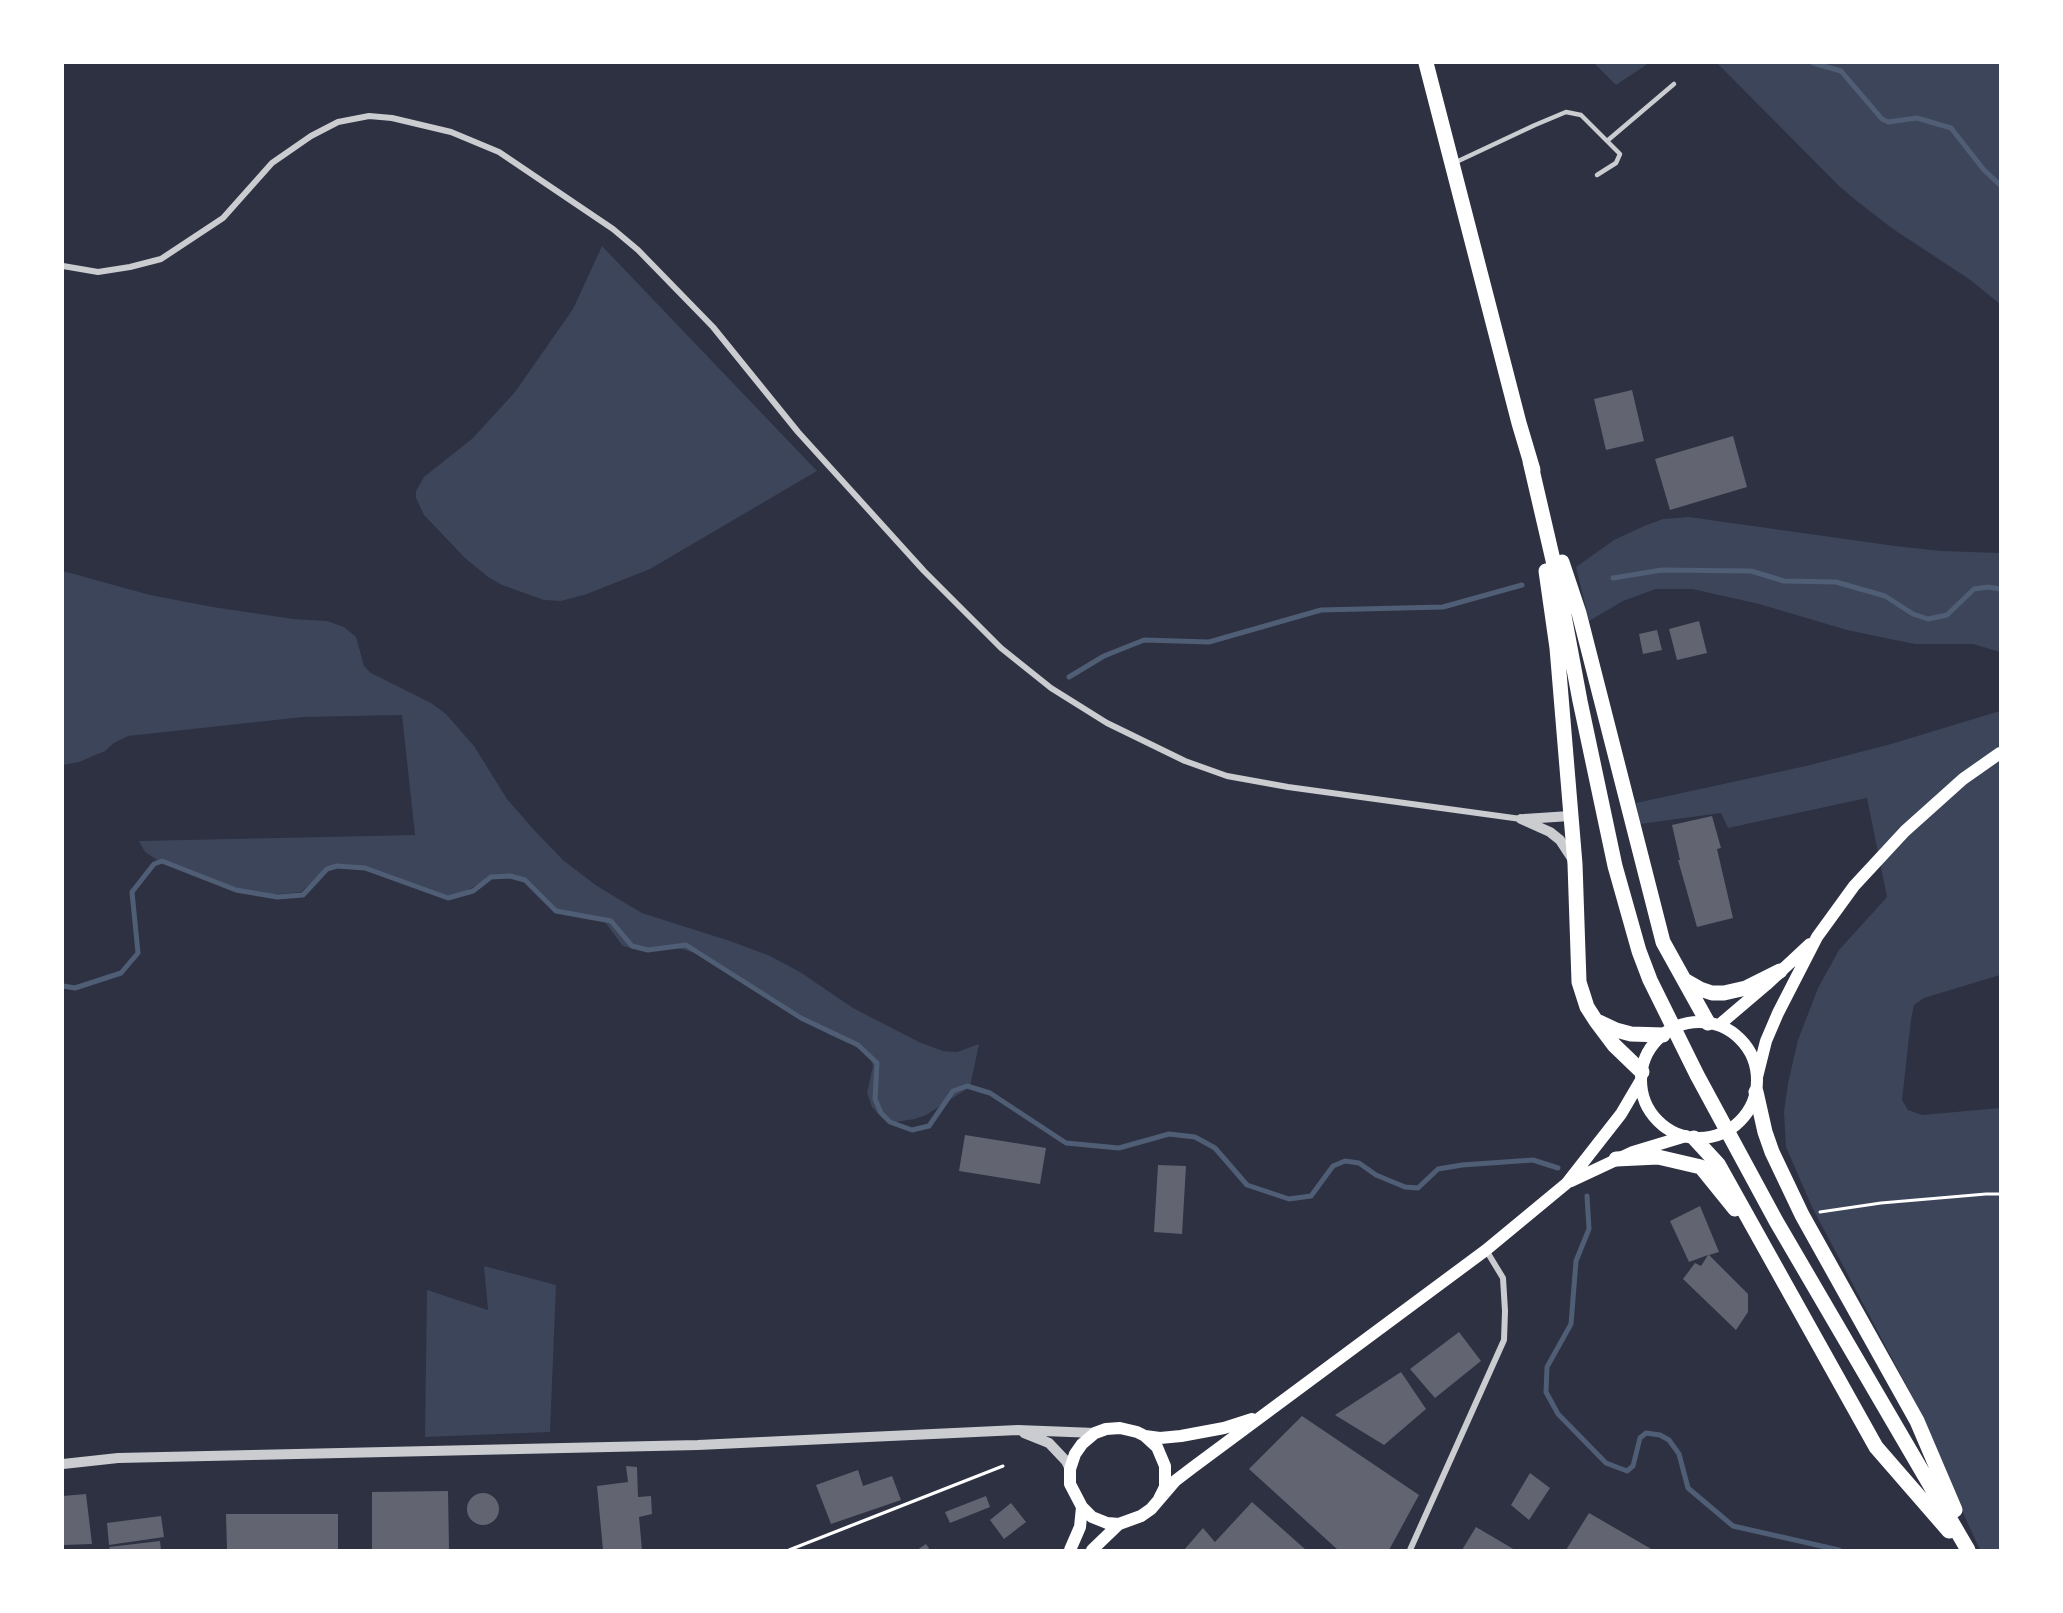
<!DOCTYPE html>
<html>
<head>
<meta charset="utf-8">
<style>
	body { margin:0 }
	#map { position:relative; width:2063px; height:1613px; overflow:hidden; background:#2d3142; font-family:Raleway,sans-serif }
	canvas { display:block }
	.frame { position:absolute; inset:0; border:64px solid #fff; pointer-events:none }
</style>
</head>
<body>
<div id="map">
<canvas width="2063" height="1613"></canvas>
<div class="frame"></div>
</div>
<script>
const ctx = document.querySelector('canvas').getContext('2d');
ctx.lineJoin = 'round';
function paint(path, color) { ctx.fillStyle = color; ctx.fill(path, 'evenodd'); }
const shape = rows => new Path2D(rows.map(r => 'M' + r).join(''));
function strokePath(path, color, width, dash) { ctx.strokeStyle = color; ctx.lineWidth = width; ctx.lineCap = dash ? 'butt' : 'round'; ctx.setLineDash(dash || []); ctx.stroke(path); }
paint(shape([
	[1594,63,1649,63,1616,85],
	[1717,63,2000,63,2000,304,1969,279,1893,229,1858,202,1839,186],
	[602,246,817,471,650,569,587,594,561,601,544,600,502,585,488,577,465,558,424,515,416,498,416,491,424,477,473,438,515,392,573,309],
	[1689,517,1895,546,1941,551,2000,553,2000,652,1973,644,1915,644,1885,638,1847,630,1759,604,1692,589,1656,589,1623,601,1589,621,1576,567,1614,540,1644,526,1663,519],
	[63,571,150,595,213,607,293,619,327,621,344,627,356,637,364,666,371,673,431,703,446,714,474,746,507,799,535,831,563,860,597,886,642,913,733,942,770,956,800,972,853,1008,919,1042,943,1051,957,1052,979,1044,970,1087,926,1115,915,1119,896,1122,878,1114,872,1107,867,1093,873,1066,869,1055,863,1049,830,1035,695,953,669,945,656,949,634,949,626,947,622,945,605,922,599,918,559,912,550,907,532,887,522,880,510,876,485,880,466,891,453,895,444,895,431,893,393,879,363,870,337,865,324,871,301,892,270,895,251,893,221,886,162,863,145,852,139,841,415,835,402,715,303,717,128,736,114,743,105,751,79,762,63,765],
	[2000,711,2000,975,1924,998,1914,1005,1911,1020,1902,1100,1908,1110,1922,1115,2000,1108,2000,1550,1980,1550,1948,1480,1924,1419,1812,1207,1786,1147,1784,1112,1788,1083,1798,1040,1818,988,1839,950,1887,897,1867,798,1728,828,1721,813,1640,824,1636,803,1806,766,1891,744],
	[484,1266,556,1285,550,1432,425,1437,427,1290,488,1310]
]), '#3c4559');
strokePath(shape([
	[1813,63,1841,71,1882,119,1888,122,1917,118,1951,128,1984,170,2000,185],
	[1613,578,1662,570,1751,571,1784,581,1836,582,1885,596,1913,614,1928,619,1947,615,1974,589,1988,587,2000,589],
	[1069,677,1104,656,1144,640,1209,642,1321,610,1443,607,1522,585],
	[63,986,75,988,121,973,138,953,132,892,154,864,162,861,236,890,277,897,303,895,327,869,337,866,365,868,448,898,473,891,491,877,510,876,525,880,556,911,611,921,632,946,648,950,686,945,801,1018,858,1045,877,1063,875,1099,881,1113,890,1122,912,1130,929,1126,953,1091,967,1086,990,1093,1066,1143,1119,1148,1169,1134,1195,1137,1215,1148,1247,1185,1289,1199,1311,1196,1333,1166,1345,1161,1359,1163,1376,1175,1405,1187,1418,1188,1438,1169,1462,1165,1533,1160,1558,1168],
	[1587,1196,1589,1229,1576,1261,1571,1324,1547,1367,1546,1392,1558,1414,1606,1463,1627,1471,1633,1466,1640,1438,1646,1433,1660,1435,1669,1440,1679,1454,1688,1488,1733,1526,1839,1550]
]), '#4f5d75', 5);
paint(shape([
	[1632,390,1644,441,1606,450,1594,399],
	[1733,436,1747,487,1670,510,1655,459],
	[1699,621,1707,653,1677,660,1669,629],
	[1657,630,1662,650,1643,654,1639,634],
	[1712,816,1721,848,1717,849,1733,918,1697,927,1678,860,1680,860,1672,825],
	[965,1135,1046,1148,1040,1184,959,1171],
	[1158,1165,1186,1166,1182,1234,1154,1232],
	[1700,1206,1719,1252,1709,1255,1748,1294,1748,1312,1736,1330,1683,1279,1695,1263,1701,1266,1708,1255,1689,1262,1670,1221],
	[1459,1332,1481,1361,1435,1398,1410,1369],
	[1401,1372,1426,1409,1384,1445,1335,1415],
	[1302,1416,1419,1495,1389,1550,1338,1550,1249,1469],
	[626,1466,637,1467,638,1497,651,1496,652,1514,639,1517,642,1550,603,1550,597,1486,628,1482],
	[858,1470,863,1486,892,1476,901,1500,831,1524,816,1485],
	[1530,1473,1550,1488,1529,1520,1511,1505],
	[448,1491,449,1550,372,1550,372,1492],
	'467 1509a16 16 0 1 1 32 0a16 16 0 1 1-32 0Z',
	[86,1494,92,1544,63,1545,63,1496],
	[986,1496,990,1507,950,1523,945,1512],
	[1252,1502,1306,1550,1184,1550,1203,1528,1215,1542],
	[1011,1503,1026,1522,1004,1539,990,1520],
	[1589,1513,1653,1550,1566,1550],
	[226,1514,338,1514,338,1550,227,1550],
	[161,1516,164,1537,109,1545,107,1523],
	[1476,1527,1515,1550,1462,1550],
	[160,1541,161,1550,110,1550,109,1547],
	[926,1544,930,1550,917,1550]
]), '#626471');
strokePath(shape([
	[1820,1212,1881,1203,1986,1194,2000,1194],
	[789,1550,1003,1466]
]), '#fff', 3);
strokePath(shape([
	[1607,141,1674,84],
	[1454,163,1535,125,1566,112,1581,115,1620,154,1616,163,1597,175]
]), '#caccd0', 4.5);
strokePath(shape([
	[63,266,98,272,130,267,161,259,223,218,272,163,311,136,338,122,369,116,392,118,451,132,499,152,613,229,638,250,713,327,798,432,924,571,1001,648,1051,688,1107,723,1185,761,1227,776,1288,787,1521,819],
	[1410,1550,1504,1340,1505,1311,1503,1278,1486,1250]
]), '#caccd0', 6);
strokePath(shape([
	[1521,819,1550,832,1560,840,1573,860],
	[1524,819,1570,816],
	[1024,1433,1049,1443,1066,1461,1070,1469],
	[63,1464,118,1458,698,1445,1018,1430,1095,1433]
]), '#caccd0', 10);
strokePath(shape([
	'1641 1080a58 58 0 1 1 116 0a58 58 0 1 1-116 0Z',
	[1719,1025,1766,985,1810,944],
	[1757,1077,1766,1041,1778,1013,1817,937,1854,886,1905,831,1963,779,2000,753],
	[1571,1181,1633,1152,1686,1136],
	[1145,1436,1160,1438,1181,1436,1224,1428,1252,1419],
	[1159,1499,1165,1487,1165,1466,1157,1447,1145,1436,1137,1432,1120,1428,1106,1429,1095,1433,1082,1444,1075,1454,1070,1469,1070,1484,1082,1507,1092,1517,1107,1523,1119,1524,1141,1516,1151,1509,1175,1481,1192,1468,1486,1250,1567,1183,1621,1114,1641,1080],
	[1070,1550,1080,1527,1082,1507],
	[1092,1550,1119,1524]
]), '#fff', 12);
strokePath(shape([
	[1426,63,1519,423,1533,470],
	[1530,461,1556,573,1580,701,1615,866,1639,951,1650,980,1697,1075,1776,1221,1968,1550],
	[1562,562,1579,613,1663,942,1708,1023],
	[1546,571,1557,648,1575,864,1579,982,1587,1007,1596,1021,1614,1045,1642,1072],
	[1686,981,1700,989,1712,993,1724,993,1746,988,1780,971],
	[1599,1022,1616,1030,1631,1034,1663,1035],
	[1756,1092,1765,1132,1772,1152,1802,1215,1917,1421,1955,1510],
	[1694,1138,1718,1164,1876,1447,1949,1531],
	[1616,1159,1658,1157,1701,1167,1735,1209]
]), '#fff', 15);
</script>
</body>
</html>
